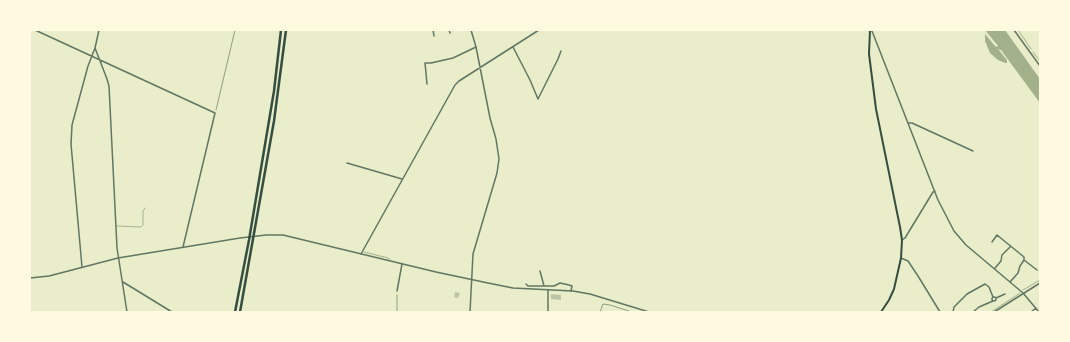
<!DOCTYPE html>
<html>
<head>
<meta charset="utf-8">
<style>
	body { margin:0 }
	#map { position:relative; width:1070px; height:342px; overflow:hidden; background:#e9edc9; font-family:"DejaVu Sans",sans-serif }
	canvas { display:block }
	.frame { position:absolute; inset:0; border:31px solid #fefae0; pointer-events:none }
</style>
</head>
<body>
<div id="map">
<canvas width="1070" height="342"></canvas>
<div class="frame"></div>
</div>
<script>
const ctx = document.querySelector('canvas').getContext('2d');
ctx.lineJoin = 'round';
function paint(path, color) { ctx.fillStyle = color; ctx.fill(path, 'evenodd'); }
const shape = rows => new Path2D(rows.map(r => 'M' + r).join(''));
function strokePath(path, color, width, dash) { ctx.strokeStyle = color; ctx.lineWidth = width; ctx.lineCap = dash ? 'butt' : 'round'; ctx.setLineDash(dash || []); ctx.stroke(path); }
paint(shape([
	[985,30,1005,30,1040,79,1040,103,1001,50,998,49,1007,60,1007,63,1005,63,998,60,990,53,985,41,985,34,996,47,998,46]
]), '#a3b18a');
strokePath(shape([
	[1018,30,1031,49],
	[1033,52,1040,61],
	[364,252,384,257],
	[385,257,390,259],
	[1023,290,1040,280],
	[991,312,1020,293]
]), '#a3b18a', 1);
paint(shape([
	[455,292,460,293,458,298,454,297],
	[551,294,561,295,561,300,551,299]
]), '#bcc5a7');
strokePath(shape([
	[216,110,235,30],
	[397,312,397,295],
	[600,312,603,304,610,305,632,312]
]), '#344e41', 0.5);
strokePath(shape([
	[117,226,141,227,143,225,143,211,145,208]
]), '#617663', 0.5);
strokePath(shape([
	[35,30,215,113,183,247],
	[99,30,95,48,107,79,109,86,117,248,127,312],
	[433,30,434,36],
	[449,30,450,33],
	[870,30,872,31,938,200,954,231,966,245,1023,293,1039,312],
	[1014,30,1040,66],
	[513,47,530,80,538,99],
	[427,84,425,63,431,63,453,58,476,47],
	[538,99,558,59,561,51],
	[908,123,912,123,973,151],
	[347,163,402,179],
	[902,240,905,238,933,192,935,191],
	[992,242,997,235,1024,257,1024,260,1037,270],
	[361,254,455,85,459,81,539,30],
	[901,258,908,261,918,276,940,312],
	[82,267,71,144,72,125,88,66,95,48],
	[995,268,1001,261,1002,255,1011,246],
	[540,271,544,286,554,286,560,283,569,285,572,286,571,291],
	[123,282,172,312],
	[1010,282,1018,273,1020,266,1024,260],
	[526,284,528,286,544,286],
	[397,291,402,264],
	'992 299a2 2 0 1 1 4 0a2 2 0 1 1-4 0Z',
	[996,298,1005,294],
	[470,312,473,254,497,173,499,159,496,139,490,118,476,47,471,30],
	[548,312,548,290],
	[953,312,954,307,967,294,985,284,989,287,993,297],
	[973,312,979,307,993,301],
	[994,312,1040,283],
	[1031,312,1036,308]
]), '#617663', 1.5);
strokePath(shape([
	[30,278,49,276,118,258,240,238,266,235,283,235,436,272,488,283,513,288,573,291,590,294,649,312]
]), '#617663', 1.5);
strokePath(shape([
	[870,30,869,54,876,109,900,227,902,240,901,258,894,289,889,300,881,312]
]), '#344e41', 2);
strokePath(shape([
	[235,312,249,240,274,91,281,30],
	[240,312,274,121,286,30]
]), '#344e41', 2.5);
</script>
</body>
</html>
